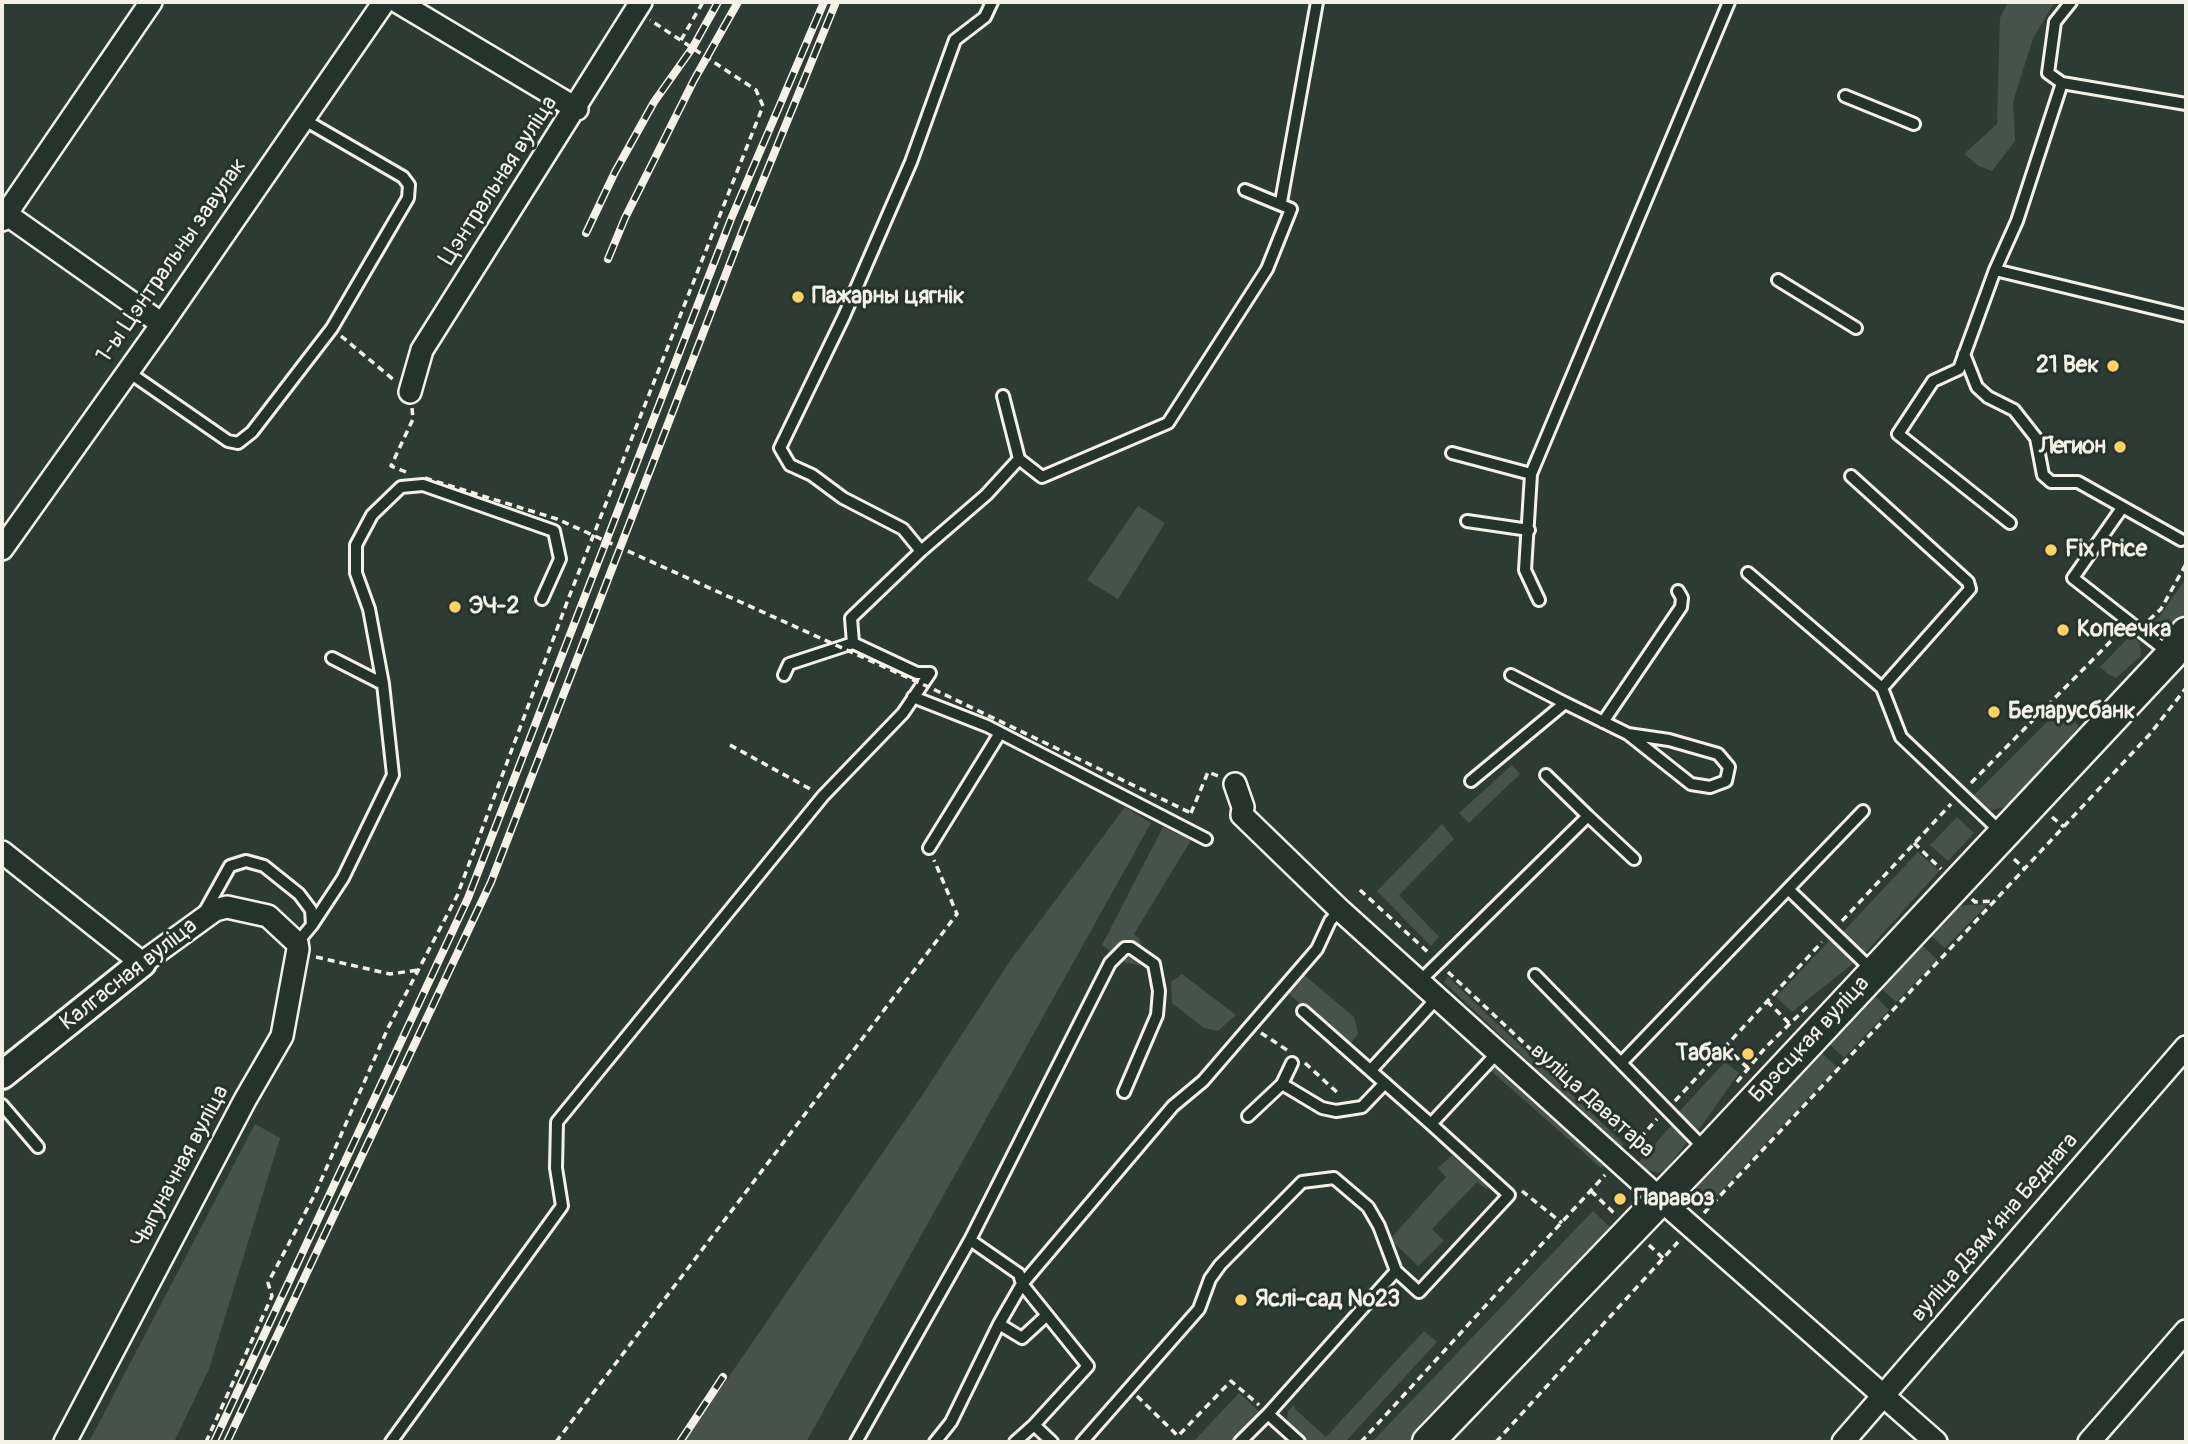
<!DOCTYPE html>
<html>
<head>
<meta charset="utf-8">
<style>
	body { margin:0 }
	#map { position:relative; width:2188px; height:1444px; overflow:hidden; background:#2e3b34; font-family:Pangolin,sans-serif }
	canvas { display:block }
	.frame { position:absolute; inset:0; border:4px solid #f4f1e8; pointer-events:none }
</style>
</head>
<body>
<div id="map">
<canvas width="2188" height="1444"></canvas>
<div class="frame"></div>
</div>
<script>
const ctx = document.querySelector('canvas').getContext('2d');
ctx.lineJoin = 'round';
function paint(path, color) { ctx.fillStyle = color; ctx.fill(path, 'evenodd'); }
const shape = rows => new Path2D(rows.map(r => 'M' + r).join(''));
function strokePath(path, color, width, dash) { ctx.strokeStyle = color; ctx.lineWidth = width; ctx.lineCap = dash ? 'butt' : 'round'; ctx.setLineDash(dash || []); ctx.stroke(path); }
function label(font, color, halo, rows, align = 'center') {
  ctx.font = font + ' Pangolin,sans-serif'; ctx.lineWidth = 6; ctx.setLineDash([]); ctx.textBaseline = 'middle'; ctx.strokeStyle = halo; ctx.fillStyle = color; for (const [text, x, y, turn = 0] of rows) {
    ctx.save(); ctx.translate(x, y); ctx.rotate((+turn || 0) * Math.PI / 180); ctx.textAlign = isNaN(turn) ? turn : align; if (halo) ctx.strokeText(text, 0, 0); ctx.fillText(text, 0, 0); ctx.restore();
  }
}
paint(shape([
	[2008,2,2055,2,2033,38,2013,102,2015,141,1992,171,1979,166,1964,154,1997,124,2000,18],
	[1138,506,1165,523,1118,599,1087,580],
	[2186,578,2186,612,2170,627,2159,630,2149,626,2160,616],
	[2131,635,2140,643,2141,656,2116,678,2108,674,2100,667],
	[2060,709,2079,726,2041,774,2010,806,1989,810,1971,798],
	[1512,765,1520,774,1469,823,1459,813],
	[1125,807,1151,823,806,1442,684,1442,921,1097,1010,961],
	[1957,817,1974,833,1948,861,1930,845],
	[1442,824,1454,839,1399,895,1439,937,1431,946,1377,891],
	[1163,827,1191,840,1134,934,1140,940,1146,966,1126,963,1102,945],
	[1918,852,1939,871,1866,952,1842,933],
	[1988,904,1945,948,1929,934,1957,906],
	[1830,940,1855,962,1792,1012,1776,997],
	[1921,944,1937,960,1896,1002,1880,987],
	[1182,974,1236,1015,1218,1031,1204,1028,1172,1003,1171,982],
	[1303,974,1354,1017,1358,1034,1350,1044,1291,996,1286,989],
	[1448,977,1624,1144,1620,1148,1444,982],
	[1872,993,1889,1010,1844,1058,1826,1041],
	[1819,1051,1837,1067,1711,1202,1695,1205,1690,1189],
	[1725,1062,1739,1073,1697,1132,1678,1113],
	[1493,1066,1498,1066,1607,1161,1601,1168,1489,1069],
	[255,1124,280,1138,209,1369,174,1442,89,1442],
	[1671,1126,1688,1141,1666,1169,1658,1173,1647,1170,1638,1163],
	[1452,1155,1487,1186,1487,1189,1477,1182,1432,1229,1444,1241,1418,1266,1390,1239,1446,1177,1438,1168],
	[1593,1211,1611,1228,1407,1442,1372,1442],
	[1424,1331,1437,1342,1345,1442,1303,1442,1291,1431,1287,1422,1288,1411,1294,1404,1295,1409,1326,1437],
	[1239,1393,1261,1413,1233,1442,1193,1442]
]), '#48524c');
const service = shape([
	[2071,2,2055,22,2048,73,2062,83,2186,104],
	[1845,96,1914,124],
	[1281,202,1317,2],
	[1995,270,2186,316],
	[1778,280,1856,328],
	[1964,354,1977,387,1988,397,2014,410,2036,438,2043,475,2051,482,2078,482,2181,540],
	[127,371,228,441,238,443,252,432,332,328,408,198,409,185,403,177,303,119],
	[1452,453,1531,474,1525,570,1539,600],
	[1019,459,1042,477,1168,423,1267,269,1291,209,1245,190],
	[1531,474,1729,2],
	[1851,476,1968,582,1970,589,1882,688],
	[2122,508,2073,578,2169,653],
	[1467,521,1529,530],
	[2010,523,1898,434,1933,381,1959,369,1995,270,2017,221,2062,83],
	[921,551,986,495,1019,459,1003,396],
	[1748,573,1882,688,1901,737,2001,832],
	[784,675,789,664,853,643],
	[1511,675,1565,703],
	[383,684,369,609,356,573,356,545,372,515,401,487,423,485,554,531,560,559,542,599],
	[913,697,987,726,1206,839],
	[1603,722,1681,607,1682,598,1678,591],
	[1471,781,1565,703,1628,734,1691,784,1710,787,1726,781,1729,767,1718,754,1669,740,1628,734],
	[1588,816,1634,859],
	[929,848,1000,733],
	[1788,889,1872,970],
	[205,911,230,866,246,861,264,866,299,894,311,910,312,925,297,943],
	[312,925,343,878,393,775,383,684,332,658],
	[1535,975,1705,1149],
	[1420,981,1588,816,1546,775],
	[1303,1011,1431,1124],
	[1621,1063,1863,811],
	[1371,1070,1438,997],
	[1282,1084,1292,1063],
	[2,1105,38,1147],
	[1248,1116,1282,1084,1322,1108,1336,1111,1362,1107,1385,1083],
	[999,1324,1022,1338,1047,1315],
	[1268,1414,1396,1271],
	[391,1442,562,1206,556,1168,557,1122,823,796,903,713,930,673,917,673,853,643,851,618,921,551,903,529,843,498,812,475,790,465,780,448,844,316,911,162,955,40,985,17,992,2],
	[856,1442,970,1240],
	[935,1442,951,1422,999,1324,1022,1284,1173,1106,1203,1081,1317,949,1330,921,1340,910],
	[1015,1442,1034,1425],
	[1052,1442,1034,1425,1088,1366,1022,1284,1019,1274,970,1240,1110,963,1125,948,1131,948,1154,964,1159,991,1157,1015,1124,1092],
	[1082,1442,1199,1309,1210,1279,1220,1265,1302,1182,1334,1178,1368,1207,1379,1226,1396,1271,1419,1292,1509,1195,1431,1124,1498,1052],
	[1240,1442,1268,1414,1299,1442]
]);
const minor = shape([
	[398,2,577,109],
	[2,211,162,324],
	[2,220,151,2],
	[410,392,422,350,641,2],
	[2,549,162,324,384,2],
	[1235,784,1243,807,1242,815,1340,910,1679,1216,1936,1442],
	[2,852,142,963,215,910,227,907,268,916,297,943,298,949,282,1036,245,1100,65,1442],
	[1843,1442,2186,1047],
	[2089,1442,2186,1331]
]);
const tertiary = shape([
	[2,1075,142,963]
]);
const secondary = shape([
	[1428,1442,1707,1151,2171,655,2186,633]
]);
strokePath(service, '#f4f1e8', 16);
strokePath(minor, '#f4f1e8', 26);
strokePath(tertiary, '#f4f1e8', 32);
strokePath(secondary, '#f4f1e8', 35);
strokePath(shape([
	[681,40,703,2],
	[341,336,394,380],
	[406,472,391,466,413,419,412,408],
	[2149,620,2161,609,2186,564],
	[730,745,812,790],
	[1971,783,2120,632],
	[1191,813,1208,772,1218,776],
	[2052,817,2064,827],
	[1914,843,1941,869],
	[2014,859,2025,869],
	[1360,890,1430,954],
	[1972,899,1975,902,1995,901],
	[1842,921,1951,804],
	[316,957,390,974,418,970],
	[1448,972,1633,1145],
	[1767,1001,1789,1023],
	[1261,1033,1287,1050],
	[1725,1047,1748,1068],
	[1305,1063,1340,1095],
	[1737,1082,1765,1048,1808,1006],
	[1675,1101,1822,942],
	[1632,1147,1657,1119],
	[1522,1191,1562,1223],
	[1591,1191,1615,1214],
	[1704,1213,2150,734,2186,688],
	[1649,1245,1663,1258],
	[1137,1396,1178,1436,1231,1381,1259,1405],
	[206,1442,272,1296,268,1283,315,1194,388,1028,457,896,569,597,763,106,756,90,650,20],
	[556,1442,957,914,934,860],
	[1361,1442,1605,1175],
	[1496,1442,1678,1242]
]), '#f4f1e8', 3.5, [7, 5]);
strokePath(service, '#26332d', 10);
strokePath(minor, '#26332d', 21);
strokePath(tertiary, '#26332d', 26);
strokePath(secondary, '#26332d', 30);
const rail = shape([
	[586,233,615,172,654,102,693,47,718,2],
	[608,259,625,218,694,80,738,2],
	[214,1442,468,898,731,219,824,2],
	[227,1442,491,882,744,227,836,2],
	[680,1442,723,1377]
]);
strokePath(rail, '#f4f1e8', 8);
strokePath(rail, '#26332d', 5, [16]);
strokePath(shape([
	[425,478,557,519,933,689,1191,813]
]), '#f4f1e8', 3.5, [7, 5]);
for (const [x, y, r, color] of [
	[798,297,7,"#ffd166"],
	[2113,366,7,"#ffd166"],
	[2120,447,7,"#ffd166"],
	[2051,550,7,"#ffd166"],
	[455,607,7,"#ffd166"],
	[2063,630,7,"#ffd166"],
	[1994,712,7,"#ffd166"],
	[1748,1054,7,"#ffd166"],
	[1620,1199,7,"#ffd166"],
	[1241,1300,7,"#ffd166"]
]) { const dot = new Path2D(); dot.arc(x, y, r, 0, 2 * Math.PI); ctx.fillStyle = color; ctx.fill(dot); strokePath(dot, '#26332d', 2.5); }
label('23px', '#f4f1e8', '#26332d', [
	["Цэнтральная вуліца",499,181,-57],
	["1-ы Цэнтральны завулак",172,261,-55],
	["Калгасная вуліца",129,975,-38],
	["Брэсцкая вуліца",1810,1040,-47],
	["вуліца Даватара",1592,1101,42],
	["Чыгуначная вуліца",181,1167,-62],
	["вуліца Дзямʼяна Беднага",1995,1228,-49]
]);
label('bold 23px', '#f4f1e8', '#26332d', [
	["Пажарны цягнік",812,297],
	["21 Век",2099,366,"right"],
	["Легион",2106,447,"right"],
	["Fix Price",2065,550],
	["ЭЧ-2",469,607],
	["Копеечка",2077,630],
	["Беларусбанк",2008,712],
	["Табак",1734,1054,"right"],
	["Паравоз",1634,1199],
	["Яслі-сад №23",1255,1300]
], 'left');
</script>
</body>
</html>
